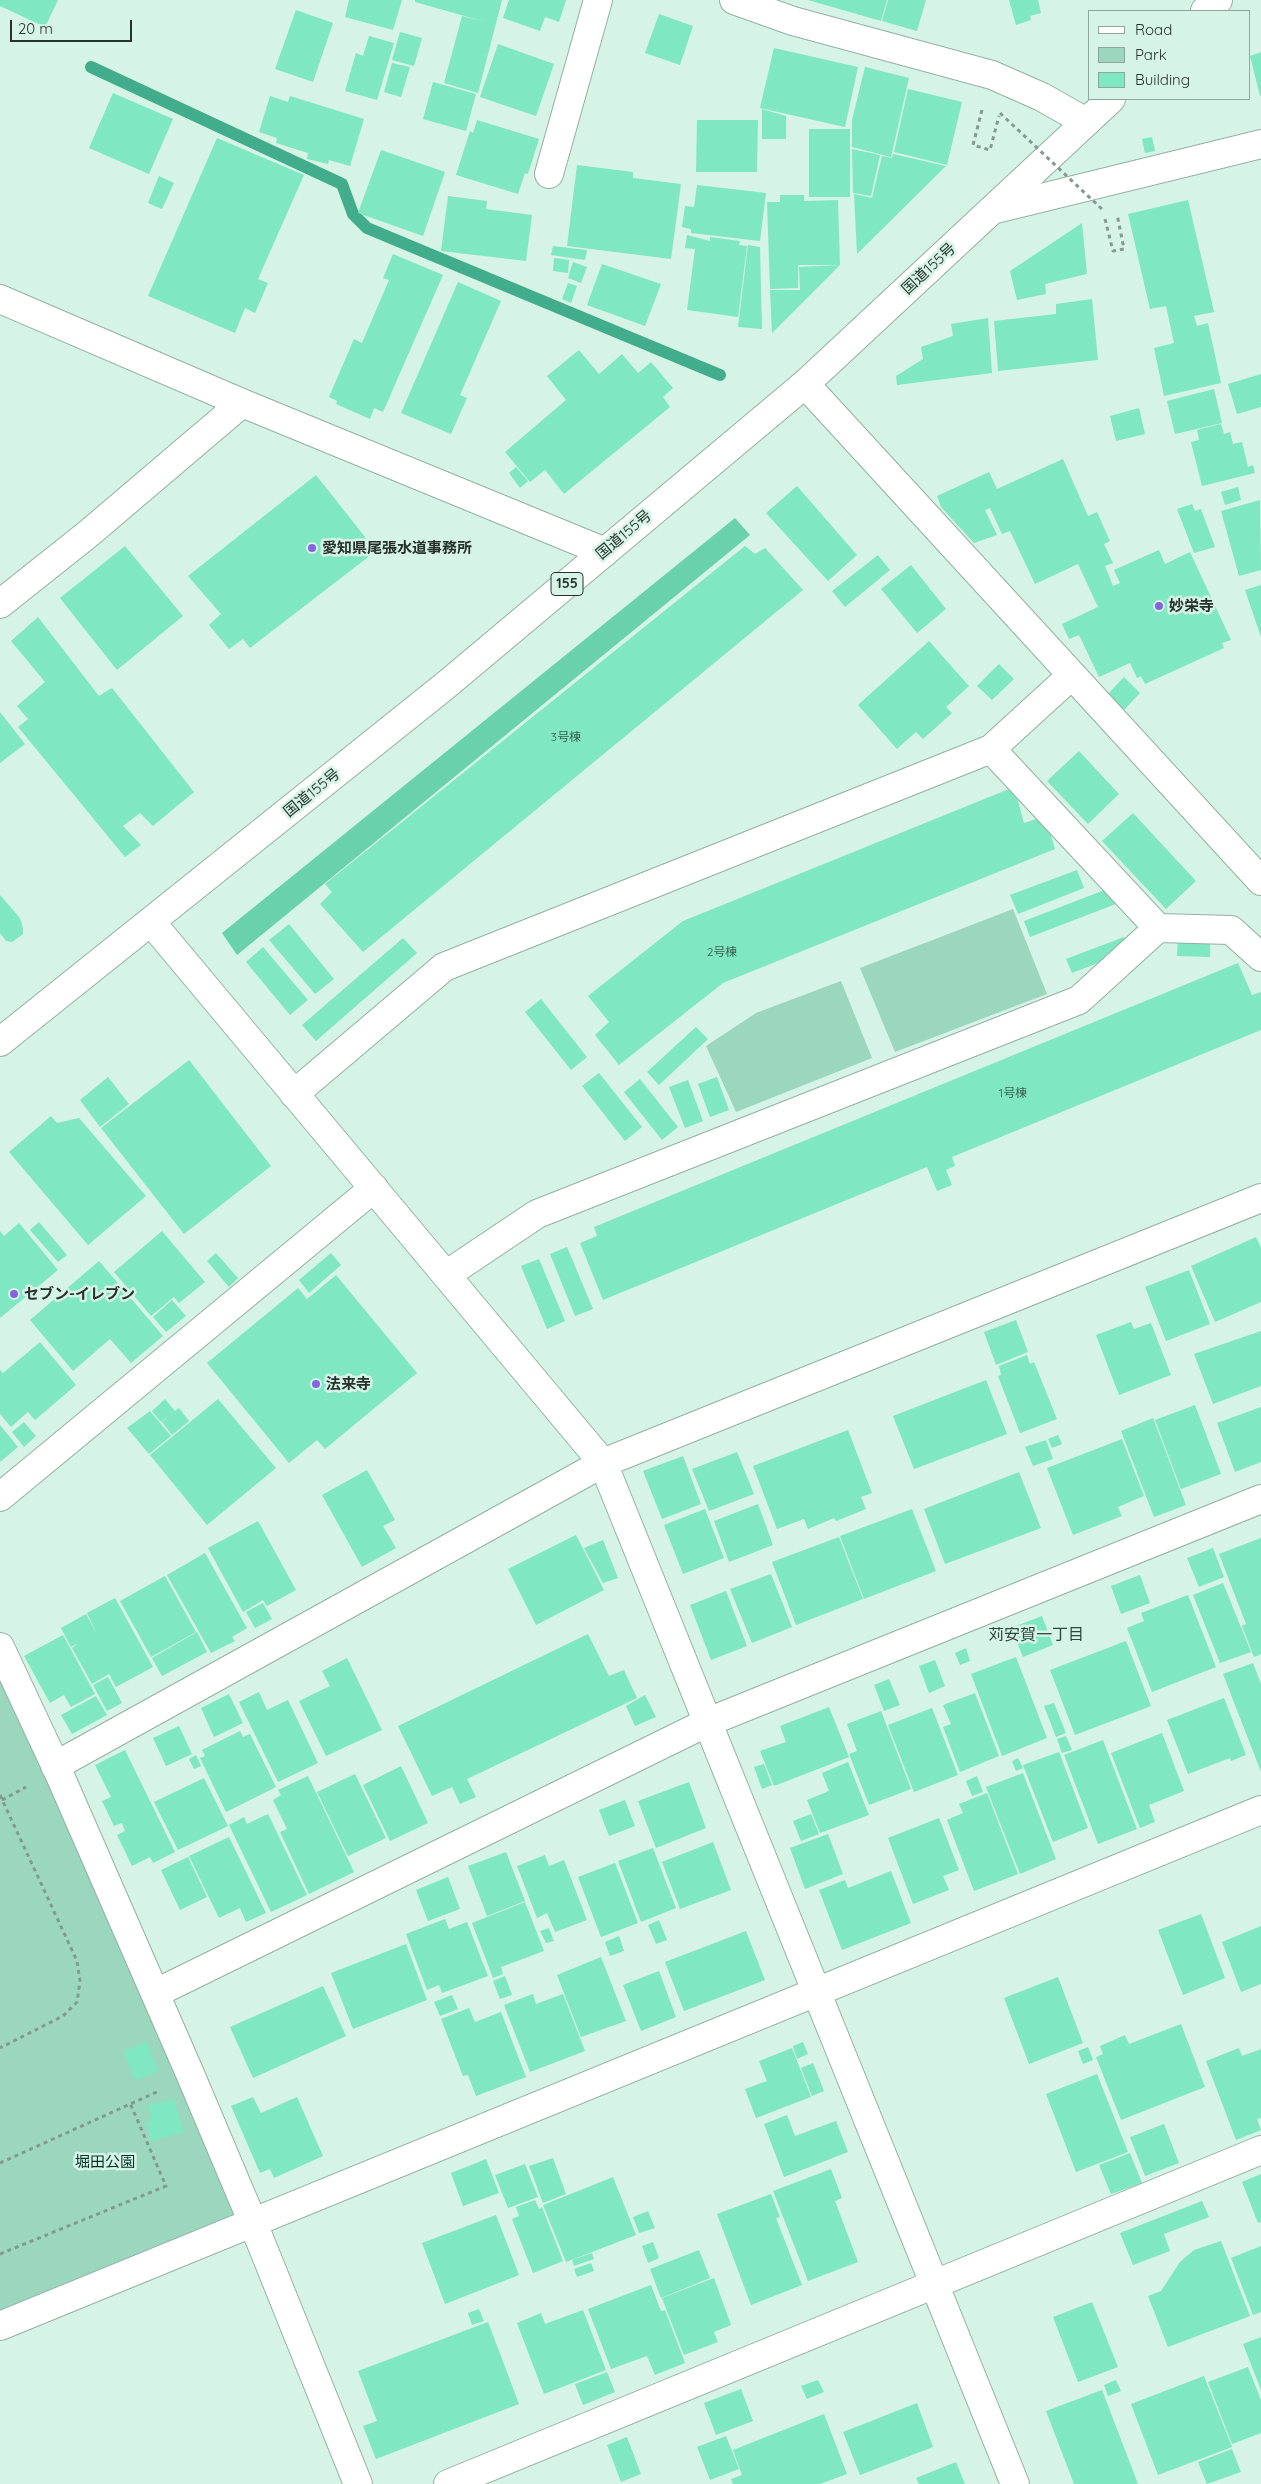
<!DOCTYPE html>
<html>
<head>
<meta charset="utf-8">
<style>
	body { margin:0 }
	#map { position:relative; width:1261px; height:2484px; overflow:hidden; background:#d5f3e6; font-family:Quicksand,sans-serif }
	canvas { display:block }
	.legend { position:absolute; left:1088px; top:10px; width:162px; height:90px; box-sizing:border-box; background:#d5f3e6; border:1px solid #8fa69c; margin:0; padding:6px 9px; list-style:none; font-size:15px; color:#27322d }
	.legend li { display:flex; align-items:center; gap:10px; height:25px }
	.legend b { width:25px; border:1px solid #8fa69c }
	.scale { position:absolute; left:10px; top:20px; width:122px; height:22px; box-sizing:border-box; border:2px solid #27322d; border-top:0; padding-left:6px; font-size:15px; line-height:18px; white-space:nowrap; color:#27322d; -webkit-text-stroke:4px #d5f3e6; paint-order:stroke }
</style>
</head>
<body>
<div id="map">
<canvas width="1261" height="2484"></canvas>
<ul class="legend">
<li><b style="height:6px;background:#fff"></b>Road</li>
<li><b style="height:14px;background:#9bd6be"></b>Park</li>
<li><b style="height:14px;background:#7fe7c1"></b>Building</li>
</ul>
<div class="scale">20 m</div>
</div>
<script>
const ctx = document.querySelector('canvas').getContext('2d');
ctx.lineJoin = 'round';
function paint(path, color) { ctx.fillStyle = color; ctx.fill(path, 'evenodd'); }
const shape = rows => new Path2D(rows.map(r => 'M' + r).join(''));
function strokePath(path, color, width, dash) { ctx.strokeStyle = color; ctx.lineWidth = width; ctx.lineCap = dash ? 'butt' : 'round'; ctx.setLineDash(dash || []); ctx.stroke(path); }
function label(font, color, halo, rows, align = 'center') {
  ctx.font = font + ' Quicksand,"Noto Sans JP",sans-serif'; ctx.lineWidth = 5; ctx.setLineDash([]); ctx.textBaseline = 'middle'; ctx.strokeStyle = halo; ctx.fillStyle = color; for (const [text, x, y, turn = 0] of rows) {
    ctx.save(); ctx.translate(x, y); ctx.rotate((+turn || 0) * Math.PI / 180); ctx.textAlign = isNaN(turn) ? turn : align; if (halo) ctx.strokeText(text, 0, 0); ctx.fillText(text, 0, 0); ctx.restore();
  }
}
paint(shape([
	[1013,909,1047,994,895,1052,860,968],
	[841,981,872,1058,736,1112,706,1046,756,1013],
	[0,1662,245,2220,0,2318]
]), '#9bd6be');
paint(shape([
	[735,518,750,535,237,955,222,933]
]), '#69d1ac');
strokePath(shape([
	[91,67,342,184,353,214,367,228,720,375]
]), '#42ad8a', 12);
paint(shape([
	[0,0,58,0,45,27,0,6],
	[349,0,402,0,393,30,345,17],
	[415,0,502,0,478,93,444,83,462,16,486,22,415,2],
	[509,0,566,0,559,22,545,17,540,31,503,18],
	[808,0,887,0,881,21],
	[888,0,926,0,917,31,882,21],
	[1009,0,1038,0,1041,13,1030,16,1031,20,1016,25],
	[296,10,333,23,313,82,275,69],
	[659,14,693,26,680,65,645,53],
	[400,32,422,38,414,66,392,60],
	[369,36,394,43,377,100,345,91,356,53,363,56],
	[498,44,554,64,536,116,480,97],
	[774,48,858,67,845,127,760,108],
	[1261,52,1261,96,1260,96,1250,56],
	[392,63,410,67,401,97,384,92],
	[865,67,909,78,891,157,852,147,852,120],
	[433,82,476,94,466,131,423,119],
	[908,89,962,102,947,165,894,152],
	[113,93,173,119,149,174,89,148],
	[270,96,288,102,290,96,364,119,350,166,329,160,328,164,307,159,308,153,276,143,277,138,259,132],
	[762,109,786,116,786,139,762,139],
	[477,120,539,139,528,174,525,173,518,194,456,175,470,131,473,133],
	[697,120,758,120,757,172,696,172],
	[809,129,850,129,850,197,809,197],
	[1152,137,1155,151,1145,153,1142,139],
	[217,138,304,175,258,279,268,283,255,313,245,308,235,333,148,296],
	[852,149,880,155,871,196,853,193],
	[381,150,445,172,423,236,358,213],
	[893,154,946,166,857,254,854,194,872,198,882,156,892,158],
	[577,165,633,172,633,178,681,184,671,259,567,246],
	[159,176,174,183,162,209,148,203],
	[697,185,766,193,760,241,691,233,691,229,682,227,685,206,694,207],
	[780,195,804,195,804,201,838,200,840,265,798,265,798,288,770,289,767,202,780,202],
	[448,196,487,201,486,209,532,215,526,261,441,251],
	[1188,200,1214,312,1194,316,1197,326,1208,323,1221,383,1164,396,1154,348,1174,343,1166,306,1150,309,1128,214],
	[1082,223,1087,274,1045,284,1046,294,1017,300,1010,271],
	[687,235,710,241,710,237,740,241,739,245,747,246,738,317,687,310,695,249,685,248],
	[748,245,760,247,762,329,738,327],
	[553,246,587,250,585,260,551,255],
	[393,254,443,275,383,412,374,408,370,419,336,404,337,401,329,397,354,339,362,343,389,280,383,278],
	[554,258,569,260,568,273,553,271],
	[573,262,587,267,581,283,568,278],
	[602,264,661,284,645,326,587,305],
	[840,265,772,333,770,290,800,290,799,267],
	[458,282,501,301,460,395,467,398,451,434,401,413],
	[568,283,577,286,571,303,562,299],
	[1092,299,1098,360,998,371,994,321,1056,314,1056,304],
	[988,318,992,373,897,385,896,376,923,359,921,347,953,336,951,324],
	[579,350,599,374,622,354,638,373,651,362,673,388,663,397,670,407,564,494,545,470,530,482,505,452,566,400,547,376],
	[1261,374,1261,407,1237,414,1228,384],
	[1214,389,1222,423,1175,434,1167,401],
	[1139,408,1145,434,1116,441,1110,416],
	[1221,424,1224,434,1230,432,1233,444,1242,442,1248,467,1253,465,1255,473,1202,486,1191,442,1199,440,1197,430],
	[1063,459,1088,516,1097,512,1110,541,1104,544,1113,563,1105,566,1113,586,1120,583,1114,570,1159,550,1165,564,1190,552,1231,640,1222,643,1224,648,1145,684,1141,676,1137,678,1130,663,1099,677,1079,635,1069,639,1062,624,1098,607,1078,564,1035,584,1010,531,1002,534,990,508,985,510,997,535,974,543,941,507,937,496,989,472,997,489],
	[516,467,528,481,520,488,509,473],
	[316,475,376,551,250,648,243,639,229,649,209,625,221,614,188,576],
	[797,486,857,555,828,581,766,513],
	[1238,487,1241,500,1225,505,1221,492],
	[1260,500,1261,570,1239,576,1221,511],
	[1192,504,1195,511,1201,509,1215,547,1194,553,1177,509],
	[125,546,183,616,117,670,60,598],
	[745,546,755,554,765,548,803,590,363,952,320,904,332,892,325,884],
	[878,555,890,570,845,607,832,591],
	[911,565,946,609,917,633,881,589],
	[1261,585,1261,637,1245,590],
	[38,617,99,696,112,688,194,792,153,826,140,813,123,826,141,845,125,857,18,727,28,719,17,706,45,682,11,641],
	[929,641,969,686,946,707,952,713,923,739,916,732,897,749,858,705],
	[999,664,1014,679,992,700,977,686],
	[1124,677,1140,693,1124,710,1108,694],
	[0,712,25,744,0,763],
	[1079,751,1119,794,1088,824,1047,781],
	[1014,787,1024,823,1045,816,1055,849,723,983,619,1065,595,1035,609,1022,588,996,683,921],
	[1133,813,1196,881,1166,909,1102,841],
	[1077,870,1084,888,1018,914,1010,895],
	[1115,886,1121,902,1030,937,1024,921],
	[0,895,20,918,23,928,23,934,12,942,6,941,0,933],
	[289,924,334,979,315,994,269,940],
	[1124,937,1129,951,1072,973,1066,959],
	[403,938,417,953,316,1041,302,1025],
	[1178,938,1210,939,1210,957,1177,956],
	[263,947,308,1000,290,1015,246,962],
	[1238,963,1252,995,1261,992,1261,1030,952,1157,955,1166,946,1170,952,1185,937,1191,927,1167,603,1300,580,1243,597,1236,594,1227],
	[541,999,587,1057,571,1070,525,1012],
	[696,1027,708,1039,659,1085,647,1072],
	[189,1060,271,1166,184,1234,101,1128],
	[599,1073,642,1127,625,1141,582,1086],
	[108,1077,129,1104,100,1127,80,1100],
	[717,1077,729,1110,710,1117,698,1084],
	[640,1079,678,1127,662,1140,624,1092],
	[688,1080,703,1121,685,1128,669,1087],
	[51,1116,57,1123,79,1118,146,1196,88,1245,9,1152],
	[39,1222,67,1255,58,1262,30,1230],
	[19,1223,58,1270,0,1318,0,1231,4,1236],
	[162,1231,205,1282,179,1303,174,1297,151,1316,114,1272],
	[1256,1237,1261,1248,1261,1302,1215,1322,1191,1266],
	[567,1247,593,1309,575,1316,550,1254],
	[216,1253,238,1278,229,1287,207,1261],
	[331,1253,341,1265,309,1293,299,1280],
	[539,1259,565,1321,547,1329,521,1266],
	[99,1261,163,1336,131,1363,110,1339,73,1371,30,1320],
	[1189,1270,1210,1324,1166,1341,1145,1287],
	[336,1275,417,1373,325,1449,317,1440,289,1463,207,1363,298,1288,307,1299],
	[172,1300,186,1316,166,1332,153,1317],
	[1016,1320,1028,1352,996,1365,984,1332],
	[1131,1322,1134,1329,1151,1323,1171,1375,1119,1395,1096,1335],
	[1261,1331,1261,1386,1213,1404,1194,1354],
	[40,1342,76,1385,35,1420,28,1412,11,1427,0,1414,0,1370,3,1373],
	[1027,1355,1030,1364,1034,1362,1057,1419,1020,1433,998,1376,1001,1375,999,1366],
	[986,1380,1007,1434,914,1469,893,1416],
	[165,1399,175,1411,179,1408,189,1421,172,1435,162,1422,170,1415,161,1422,152,1411],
	[218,1399,276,1468,207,1525,150,1455],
	[1195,1405,1221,1474,1181,1489,1155,1420],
	[1261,1407,1261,1462,1235,1472,1217,1423],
	[150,1411,171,1436,149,1454,127,1428],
	[1153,1418,1186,1505,1154,1517,1121,1431],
	[24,1422,36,1436,24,1447,12,1432],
	[0,1425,18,1447,0,1462],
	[848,1430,872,1493,861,1497,866,1509,836,1521,834,1518,808,1529,804,1519,777,1529,753,1466],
	[1058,1435,1062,1444,1052,1448,1048,1439],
	[1122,1439,1144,1496,1118,1507,1122,1516,1073,1535,1047,1468],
	[1046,1440,1053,1459,1033,1466,1025,1447],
	[737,1452,754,1494,709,1511,692,1469],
	[683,1456,701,1504,662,1519,643,1471],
	[367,1470,395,1520,383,1526,396,1548,362,1567,322,1495],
	[1019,1472,1041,1528,945,1564,924,1509],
	[758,1504,773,1545,729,1562,714,1521],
	[705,1509,724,1558,683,1574,664,1525],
	[912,1509,936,1571,864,1599,840,1536],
	[258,1521,296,1590,267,1606,263,1600,243,1612,208,1548],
	[576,1535,604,1590,536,1625,508,1569],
	[839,1537,863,1599,796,1625,772,1562],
	[1261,1538,1261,1654,1254,1657,1242,1626,1246,1624,1219,1554],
	[603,1540,618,1578,603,1583,584,1548],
	[1213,1548,1224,1577,1199,1587,1187,1558],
	[205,1553,247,1628,232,1637,235,1641,211,1653,167,1575],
	[771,1574,792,1627,752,1643,730,1589],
	[1140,1575,1150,1603,1121,1614,1111,1586],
	[165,1576,196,1632,151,1657,120,1601],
	[1223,1583,1251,1652,1220,1663,1193,1595],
	[726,1591,747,1646,711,1660,690,1605],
	[1188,1595,1216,1667,1152,1692,1127,1628,1144,1621,1141,1613],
	[115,1598,153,1667,116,1687,109,1674,92,1684,72,1648,78,1643,71,1647,61,1628,86,1614,97,1634,87,1613],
	[263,1603,272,1619,255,1628,246,1612],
	[1042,1616,1053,1645,1023,1657,1011,1628],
	[197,1632,207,1652,162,1676,152,1658],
	[588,1634,609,1676,624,1670,637,1698,467,1779,476,1797,460,1804,452,1787,432,1796,398,1726],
	[63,1635,95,1694,71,1707,64,1695,50,1703,24,1656],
	[1126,1641,1151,1706,1075,1735,1050,1670],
	[966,1648,970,1661,960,1665,955,1653],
	[1016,1657,1047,1738,1002,1756,971,1674],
	[347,1658,382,1730,326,1756,299,1701,330,1686,322,1671],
	[935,1660,945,1686,929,1693,919,1666],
	[1253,1663,1261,1684,1261,1772,1223,1674],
	[108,1677,122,1703,107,1711,93,1685],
	[889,1679,900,1705,884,1711,874,1685],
	[259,1692,267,1710,288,1700,318,1763,278,1782,239,1702],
	[975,1693,999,1756,960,1772,943,1727,951,1724,943,1705],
	[229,1694,243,1723,214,1737,201,1708],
	[645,1695,656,1717,635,1726,626,1706],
	[96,1696,107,1715,72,1734,61,1715],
	[1224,1698,1246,1755,1231,1761,1230,1758,1188,1774,1167,1720],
	[1054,1703,1066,1733,1056,1737,1044,1706],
	[829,1707,849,1757,774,1786,760,1751,786,1742,780,1726],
	[932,1708,958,1775,914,1792,888,1725],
	[881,1711,911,1789,869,1805,849,1754,857,1751,847,1724],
	[179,1726,192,1754,166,1766,153,1738],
	[240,1731,243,1737,250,1734,276,1787,226,1812,200,1758,205,1756,202,1750],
	[1162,1733,1184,1791,1149,1805,1155,1822,1140,1828,1111,1753],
	[1066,1736,1072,1750,1062,1753,1057,1739],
	[1103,1740,1137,1829,1098,1844,1064,1755],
	[125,1750,175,1852,153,1863,150,1857,132,1866,117,1835,125,1831,122,1823,114,1826,102,1801,111,1797,95,1765],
	[1059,1752,1088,1828,1053,1842,1023,1765],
	[196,1755,201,1766,194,1769,189,1759],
	[1018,1758,1023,1768,1016,1771,1012,1761],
	[848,1762,869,1815,820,1833,807,1800,829,1791,822,1773],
	[764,1764,772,1785,762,1789,754,1767],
	[401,1766,428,1823,390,1841,363,1785],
	[1023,1773,1056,1859,1020,1874,986,1787],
	[355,1774,386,1838,348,1856,317,1792],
	[308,1776,354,1872,309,1894,280,1832,287,1829,273,1800,281,1795,278,1790],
	[977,1776,983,1792,972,1796,966,1781],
	[204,1778,228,1826,178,1850,154,1802],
	[689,1782,706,1828,656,1848,638,1801],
	[987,1793,1018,1874,974,1891,947,1820,963,1813,959,1804],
	[625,1800,635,1826,609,1836,599,1810],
	[268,1814,307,1895,271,1912,229,1825,244,1817,247,1824],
	[811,1814,819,1834,801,1841,793,1821],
	[939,1818,959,1870,943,1876,949,1890,913,1904,888,1838],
	[828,1834,843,1874,805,1889,790,1848],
	[229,1837,266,1913,246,1922,240,1908,219,1918,189,1856],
	[713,1842,731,1890,680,1909,662,1862],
	[653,1848,676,1908,641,1922,618,1861],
	[506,1852,525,1901,487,1916,468,1866],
	[545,1855,549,1866,564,1860,587,1920,555,1932,547,1913,537,1918,517,1866],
	[188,1857,207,1897,180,1910,161,1870],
	[615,1863,638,1923,601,1937,578,1877],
	[891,1871,911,1923,842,1950,819,1890,845,1880,848,1888],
	[448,1877,460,1909,428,1921,416,1890],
	[525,1902,544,1951,501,1967,503,1974,493,1978,472,1923],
	[1201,1914,1225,1978,1183,1995,1158,1930],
	[445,1919,449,1929,467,1922,488,1976,442,1993,439,1985,427,1990,406,1934],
	[659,1920,667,1940,656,1944,648,1925],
	[1261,1926,1261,1984,1241,1992,1222,1942],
	[549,1928,554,1941,546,1943,540,1931],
	[746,1931,765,1980,684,2011,665,1962],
	[619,1936,624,1951,610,1956,605,1942],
	[406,1944,427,2000,353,2029,331,1973],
	[601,1957,626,2021,581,2037,557,1975],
	[659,1971,676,2017,641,2031,623,1985],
	[505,1976,512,1995,500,1999,493,1981],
	[1058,1977,1083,2043,1029,2064,1004,1998],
	[323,1986,346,2036,253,2078,230,2027],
	[533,1994,536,2004,563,1994,585,2051,530,2072,504,2005],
	[452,1995,458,2009,440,2016,434,2002],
	[469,2008,475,2022,501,2012,526,2077,476,2096,468,2075,463,2076,441,2019],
	[1181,2024,1205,2087,1121,2120,1096,2057,1103,2054,1100,2046,1125,2035,1129,2044],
	[147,2042,158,2072,135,2080,123,2051],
	[803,2042,808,2054,797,2059,793,2046],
	[1088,2047,1093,2060,1083,2064,1078,2051],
	[792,2048,811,2097,756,2118,745,2089,767,2081,759,2061],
	[1239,2048,1242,2056,1261,2049,1261,2118,1257,2119,1261,2130,1236,2140,1206,2061],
	[813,2063,824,2091,812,2096,801,2068],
	[1097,2074,1128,2152,1076,2172,1046,2094],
	[253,2097,261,2113,297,2097,323,2156,274,2178,270,2169,260,2173,231,2106],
	[174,2099,184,2132,151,2141,146,2122,152,2120,148,2105],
	[787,2115,795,2136,836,2121,848,2152,784,2177,764,2124],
	[1164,2124,1179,2163,1145,2176,1130,2137],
	[1130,2153,1142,2183,1111,2194,1099,2165],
	[553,2158,566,2194,543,2203,529,2166],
	[486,2159,499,2193,463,2206,451,2173],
	[525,2164,538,2197,508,2208,495,2175],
	[831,2169,842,2198,835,2201,858,2262,808,2281,773,2191],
	[1261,2174,1261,2222,1258,2223,1242,2182],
	[613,2177,636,2235,566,2262,543,2205],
	[771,2194,780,2217,776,2218,802,2285,751,2305,717,2214],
	[535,2200,539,2209,542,2207,563,2261,533,2273,512,2219,519,2216,516,2207],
	[1202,2201,1209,2217,1164,2234,1170,2251,1133,2265,1120,2233],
	[648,2211,655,2228,639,2233,633,2217],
	[496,2215,519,2275,445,2304,422,2243],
	[1221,2241,1250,2316,1168,2347,1148,2296,1161,2291,1180,2262,1194,2250],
	[653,2242,659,2258,648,2263,642,2246],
	[1261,2246,1261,2312,1253,2315,1231,2258],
	[699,2250,710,2278,661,2298,650,2269],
	[592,2253,594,2259,574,2266,572,2260],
	[591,2263,594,2271,577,2277,574,2269],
	[714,2278,731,2325,714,2332,718,2342,684,2355,662,2298],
	[651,2285,661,2311,665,2310,685,2363,655,2375,647,2356,611,2369,588,2309],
	[1092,2302,1118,2367,1078,2382,1053,2317],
	[479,2309,484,2321,472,2325,468,2313],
	[583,2310,606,2370,544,2394,517,2323,541,2313,545,2324],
	[488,2322,519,2404,376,2459,363,2426,377,2421,358,2371],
	[1261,2337,1261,2390,1243,2344],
	[1248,2367,1261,2400,1261,2433,1232,2444,1208,2382],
	[607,2372,615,2392,583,2405,575,2384],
	[1204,2376,1232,2447,1158,2475,1131,2404],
	[818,2380,824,2392,807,2399,801,2386],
	[1116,2380,1121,2391,1108,2396,1104,2385],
	[741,2389,753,2421,716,2435,704,2403],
	[1102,2390,1138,2484,1074,2484,1046,2411],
	[917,2403,933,2447,860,2475,843,2432],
	[824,2414,847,2474,820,2484,733,2484,731,2479,742,2475,733,2450],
	[726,2436,739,2469,710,2480,697,2447],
	[627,2437,641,2474,621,2482,607,2445],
	[1232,2449,1241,2472,1207,2484,1198,2462],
	[956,2462,965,2484,919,2484,916,2478]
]), '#7fe7c1');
const minor = shape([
	[734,0,793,21,992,75,1042,97,1086,122],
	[549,174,598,0],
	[992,210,1261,144],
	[0,299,242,403,605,552],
	[805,384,1261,881],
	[0,604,88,534,242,403],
	[151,922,603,1463,1015,2484],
	[1158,928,1231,930,1261,957],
	[294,1094,444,967,991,749,1072,675],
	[446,1275,537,1214,1079,1000,1158,928,991,749],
	[0,1497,374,1188],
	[0,1647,58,1771,191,2076,253,2223,358,2484],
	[55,1766,603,1463,1261,1198],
	[156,1993,708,1722,1261,1499],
	[0,2326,1261,1810],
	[448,2484,1261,2150]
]);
const highway = shape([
	[1205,11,1218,0],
	[0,1042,446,685,805,384,1111,99]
]);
strokePath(minor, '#94b0a4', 30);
strokePath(highway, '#94b0a4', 30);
strokePath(shape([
	[982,110,973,145,990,150,999,116],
	[1105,219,1113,251,1124,249,1117,214],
	[0,1795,77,1961,80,1981,77,2002,63,2016,0,2048],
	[2,1800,26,1787],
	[0,2163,159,2091],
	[0,2254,166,2186,130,2103]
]), '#849990', 3, [4, 4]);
strokePath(minor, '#fff', 28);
strokePath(highway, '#fff', 28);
strokePath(shape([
	[1000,113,1104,211]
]), '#849990', 3, [4, 4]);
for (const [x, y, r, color] of [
	[312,548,5,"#8664df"],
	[1159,606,5,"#8664df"],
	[14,1294,5,"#8664df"],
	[316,1384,5,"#8664df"]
]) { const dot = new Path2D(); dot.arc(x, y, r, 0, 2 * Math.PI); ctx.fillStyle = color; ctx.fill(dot); strokePath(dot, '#d5f3e6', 2); }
label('12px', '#3d5f52', null, [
	["3号棟",566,737],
	["2号棟",722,952],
	["1号棟",1013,1093]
]);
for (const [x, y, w] of [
	[567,584,32]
]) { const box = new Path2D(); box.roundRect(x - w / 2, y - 11.5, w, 23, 4); ctx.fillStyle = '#d5f3e6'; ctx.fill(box); strokePath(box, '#27322d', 1); }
label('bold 14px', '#27322d', null, [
	["155",567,584]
]);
label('15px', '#27322d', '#d5f3e6', [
	["国道155号",929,269,-43],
	["国道155号",624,535,-40],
	["国道155号",312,793,-39]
]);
label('bold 15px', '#27322d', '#d5f3e6', [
	["愛知県尾張水道事務所",322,548],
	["妙栄寺",1169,606],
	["セブン-イレブン",24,1294],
	["法来寺",326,1384]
], 'left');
label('15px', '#023425', '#d5f3e6', [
	["堀田公園",105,2162]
]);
label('16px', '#2e473d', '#d5f3e6', [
	["苅安賀一丁目",1036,1635]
]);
</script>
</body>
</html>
